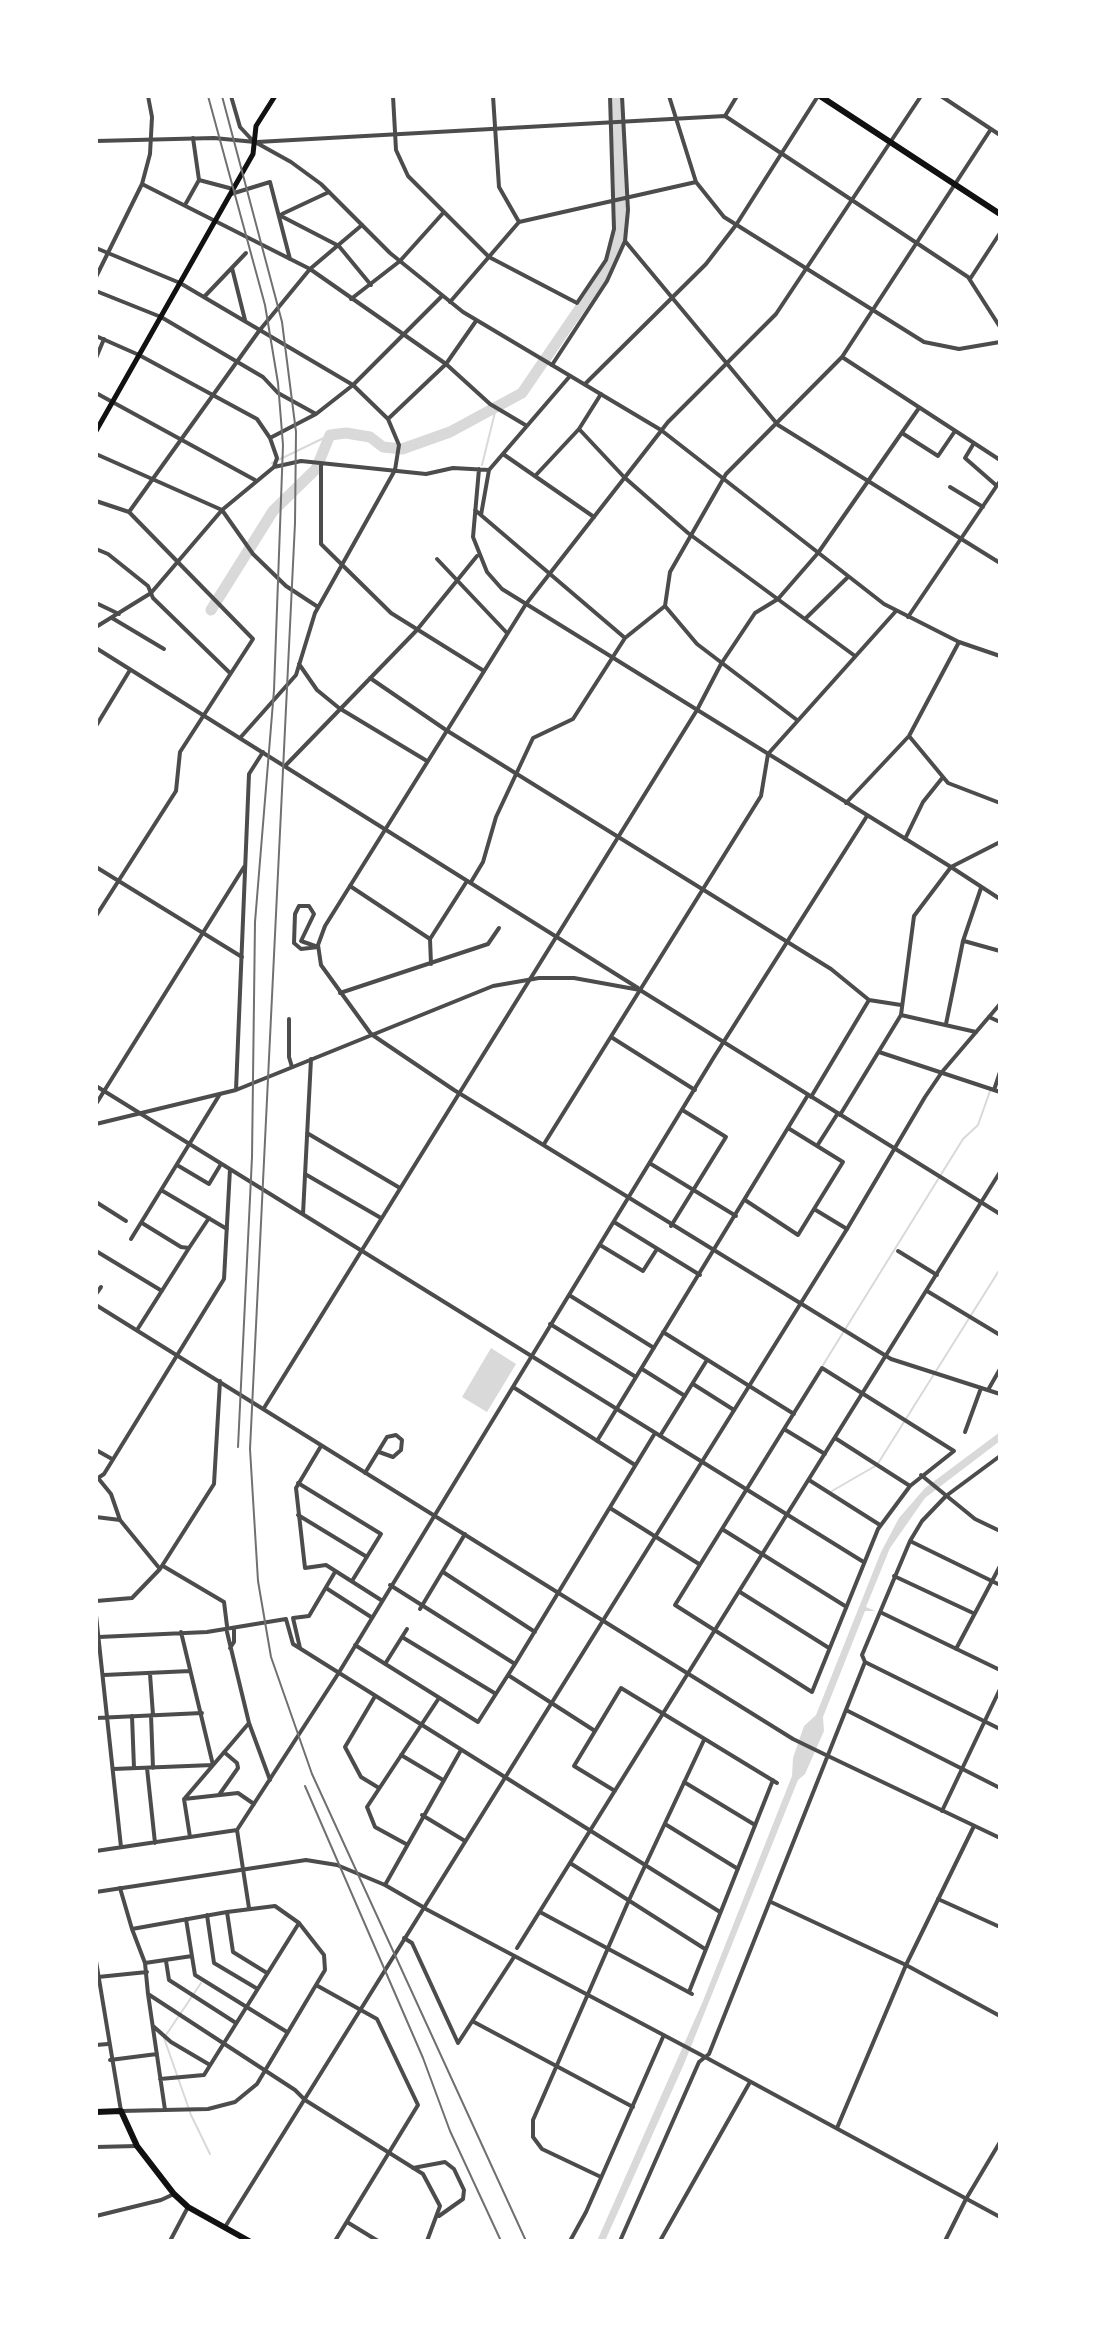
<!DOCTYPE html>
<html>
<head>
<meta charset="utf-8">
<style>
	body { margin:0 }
	#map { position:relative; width:1096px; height:2337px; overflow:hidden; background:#fff; font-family:"Roboto Condensed",sans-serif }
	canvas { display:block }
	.frame { position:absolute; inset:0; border:98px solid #fff; pointer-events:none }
</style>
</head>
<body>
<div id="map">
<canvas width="1096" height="2337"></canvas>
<div class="frame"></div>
</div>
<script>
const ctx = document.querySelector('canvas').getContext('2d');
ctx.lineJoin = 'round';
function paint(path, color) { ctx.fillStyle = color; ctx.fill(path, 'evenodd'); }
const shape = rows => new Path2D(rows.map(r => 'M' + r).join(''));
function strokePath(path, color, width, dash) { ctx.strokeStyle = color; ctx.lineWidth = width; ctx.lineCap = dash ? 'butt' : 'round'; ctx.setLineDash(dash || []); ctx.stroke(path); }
paint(shape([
	[491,1348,516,1364,487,1412,462,1397],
	[1000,1432,1000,1441,925,1498,890,1548,866,1607,875,1611,865,1611,823,1717,824,1731,805,1774,798,1780,684,2064,605,2241,597,2241,703,2001,792,1776,793,1758,804,1726,816,1715,881,1552,899,1518,925,1488]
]), '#d9d9d9');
strokePath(shape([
	[272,463,330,435],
	[482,465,496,408],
	[823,1365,963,1139,978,1125,990,1091],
	[832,1491,877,1465,1000,1269],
	[201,1983,164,2038,191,2115,210,2154]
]), '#d9d9d9', 2);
strokePath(shape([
	[211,610,273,511,316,469,330,435,346,433,370,437,383,447,402,449,450,432,522,393,610,264,618,243,621,217,617,96]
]), '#d9d9d9', 11);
strokePath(shape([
	[393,96,396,150,408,176,489,257,577,303,606,260,614,229,610,96],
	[493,96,499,187,519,222],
	[669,96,696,182,724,217,924,342,959,349,1000,342],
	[941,96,1000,135],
	[725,116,737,96],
	[193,138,199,180,233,189],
	[142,184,310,269,446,364,490,404,527,426],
	[231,194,270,182,290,259],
	[185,205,199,180],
	[282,214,329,192],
	[279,215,337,245],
	[625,241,778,425,1000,563],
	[338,245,371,285],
	[96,248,180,283,353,385,388,419,399,445,395,470,315,613,296,675,240,738],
	[232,268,245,320],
	[96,277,142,184,150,154,152,117,148,96],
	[96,291,161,317,263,377,278,393,316,414],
	[204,297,246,253],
	[351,299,400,261,444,212],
	[450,302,519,222,696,182],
	[139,355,257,419,270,438,277,458,274,467],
	[842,357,1000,460],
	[96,358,104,339],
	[552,365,607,281,625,241,628,210,622,96],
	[585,384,706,264,736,225,818,96],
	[96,393,255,480],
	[388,419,446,364,476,321],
	[579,429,624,477,688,533,855,656],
	[902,433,938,456,955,431],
	[270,438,316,414,353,385,442,296],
	[974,443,965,458,997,486],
	[96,454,222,510,253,554,286,586,318,607],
	[503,454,594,517],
	[321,464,321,544,391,613,484,671],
	[479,469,473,537,487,572,502,589,951,867,914,916,901,1015,840,1115],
	[536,475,579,429,601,394],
	[950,487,983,507],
	[96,501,129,512,253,639,180,752,176,791,96,916],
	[475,510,625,638],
	[129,512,259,331,310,269,362,225],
	[481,515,489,470],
	[96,549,108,554,148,586,153,598,230,673],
	[437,559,507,633],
	[96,603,119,614],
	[908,617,1000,481],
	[112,618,164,649],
	[805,619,848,577],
	[96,627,151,593,222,510,274,467,301,461,426,474,453,468,489,470,570,376],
	[299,664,317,690,339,708,427,761],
	[370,678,446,730,831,969,869,1000,901,1005],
	[797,720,697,644,665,606,670,572,726,474,842,357,991,129],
	[96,726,130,670],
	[909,736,948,783,1000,803],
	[285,766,416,631,477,556],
	[846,803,909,736,959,642],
	[905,839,923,802,943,777],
	[1000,842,951,867,1000,899],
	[96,867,242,957],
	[471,882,483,862,496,817,533,738,573,719,625,638,665,606],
	[350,886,430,939],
	[299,906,309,906,314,914,301,941,318,947,301,949,294,943,295,914,299,906],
	[964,941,1000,951],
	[431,964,430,939,467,881],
	[340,993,488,944,499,928],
	[901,1015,976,1032],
	[989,1017,1000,1022],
	[289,1019,289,1057,292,1067],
	[946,1024,963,941,981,888],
	[371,1034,454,1090,891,1359,1000,1394],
	[611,1037,695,1090],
	[879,1052,1000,1092],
	[96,1086,862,1561],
	[994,1090,1000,1072],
	[811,1097,869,1000],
	[96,1104,244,867],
	[788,1128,843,1162,814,1209,847,1229],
	[307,1133,400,1188],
	[544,1144,761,796,768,754,896,611],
	[817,1146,838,1113],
	[651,1164,736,1216],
	[177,1165,209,1184,221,1164],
	[305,1174,381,1218],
	[161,1190,227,1229],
	[745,1200,798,1235,814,1209],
	[96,1202,126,1221],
	[303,1214,311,1059],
	[614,1222,700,1275],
	[142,1223,181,1247,189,1248,209,1218],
	[671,1226,726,1137,684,1111],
	[131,1239,220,1094],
	[600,1245,643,1271,657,1249],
	[96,1251,162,1291],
	[898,1251,937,1275],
	[927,1291,1000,1335],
	[96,1294,101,1287],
	[569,1295,654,1348],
	[96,1305,793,1739,828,1756],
	[550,1324,636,1377],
	[137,1330,189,1248],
	[663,1332,794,1414],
	[642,1369,685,1396],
	[693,1384,734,1410],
	[513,1387,635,1465],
	[988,1390,1000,1369],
	[264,1408,697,710,721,664,755,613,778,599,818,553,919,408],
	[965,1432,981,1388],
	[660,1436,707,1360],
	[835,1438,910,1486],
	[597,1441,808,1095],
	[321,1446,296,1488,305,1568,326,1565,381,1600],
	[96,1450,112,1459],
	[825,1454,784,1429,722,1529,845,1606],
	[365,1473,387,1437,396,1435,402,1440,401,1450,393,1457,379,1452],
	[921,1475,975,1519,1000,1531],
	[809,1480,880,1525],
	[298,1483,381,1534,352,1581],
	[610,1508,699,1564],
	[298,1515,367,1557],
	[96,1517,120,1520,160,1569,132,1598,96,1601],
	[120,1520,111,1494,98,1478,104,1474,224,1279,230,1169],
	[722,1529,675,1605,812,1692,878,1529,910,1486,954,1451,822,1368,784,1429],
	[910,1541,1000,1585],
	[163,1566,224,1602,227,1626],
	[160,1569,214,1484,220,1381],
	[443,1572,535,1632],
	[894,1576,973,1613],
	[326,1588,371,1617],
	[740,1592,829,1648],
	[420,1609,465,1534],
	[880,1612,1000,1670],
	[96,1615,121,1847],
	[181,1632,213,1765],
	[227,1632,249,1723,270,1780],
	[99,1637,207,1632,286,1619,293,1644,720,1912],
	[402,1637,496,1694],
	[355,1645,478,1722,515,1664,390,1585],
	[230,1648,234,1642,234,1628],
	[300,1648,293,1618,309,1616,335,1572],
	[956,1649,1000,1566],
	[865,1662,1000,1729],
	[385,1664,407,1629],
	[515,1664,655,1433],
	[150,1674,153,1715],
	[104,1675,190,1671],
	[508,1675,595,1731],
	[374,1698,345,1747,361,1777,379,1788],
	[846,1710,1000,1788],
	[151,1715,153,1768],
	[132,1716,134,1768],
	[96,1718,202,1713],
	[401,1755,443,1780],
	[147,1768,155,1843],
	[113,1769,213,1765],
	[684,1782,755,1825],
	[615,1791,574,1766,621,1688,777,1783],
	[219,1795,238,1768,237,1763,224,1752],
	[185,1798,249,1723],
	[942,1811,1000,1689],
	[422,1815,465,1841],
	[665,1824,738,1869],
	[237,1830,190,1837,184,1799,238,1793,254,1804],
	[406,1844,375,1827,367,1807,439,1698],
	[96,1851,190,1837],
	[570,1863,705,1949],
	[385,1885,461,1750],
	[120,1888,132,1929],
	[938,1899,1000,1927],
	[771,1902,906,1965],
	[249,1908,237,1830,338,1674,714,1057,867,816],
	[424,1908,705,2057],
	[227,1912,275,1906,299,1923,324,1955,325,1970,316,1985,377,2019,418,2105,335,2241],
	[540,1912,692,1994],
	[207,1915,214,1963,256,1988],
	[186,1919,195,1975,287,2032],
	[404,1938,412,1943,458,2043,514,1957],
	[517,1948,1000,1172],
	[166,1961,169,1980,236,2023],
	[145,1963,192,1956],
	[267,1973,233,1952,227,1912,132,1929,145,1963,148,1994,295,2090,305,2100],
	[98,1977,147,1972],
	[689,1992,773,1780],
	[148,1994,165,2110],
	[474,2022,633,2107],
	[153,2026,171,2042,210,2065],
	[96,2045,108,2044],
	[110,2060,157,2054],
	[160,2079,204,2075,299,1923],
	[121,2111,208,2109,235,2102,257,2084,316,1985],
	[96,2147,137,2146],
	[413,2168,445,2162,454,2169,464,2190,463,2199,439,2216],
	[601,2177,542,2149,533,2137,533,2120,629,1900,704,1740],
	[96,2216,161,2200,174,2194],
	[347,2222,378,2241],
	[570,2241,586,2212,663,2037],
	[620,2241,699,2062,709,2054,865,1662,862,1655,910,1541,922,1521,946,1496,1000,1456],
	[945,2241,966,2199]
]), '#4c4c4c', 4);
strokePath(shape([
	[231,96,240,127,253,141],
	[96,141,214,138,255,142,291,162,321,184,390,253,463,312,661,430,884,604,959,642,1000,656],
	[257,142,725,116,968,277,1000,327],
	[970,279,1000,233],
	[96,336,139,355],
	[96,648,638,988],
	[371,1034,321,965,318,945,325,926,526,604,668,422,776,314,921,96],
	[236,1090,249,774,263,752],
	[96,1124,236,1090,493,986,539,978,574,978,640,990,1000,1214],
	[828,1756,1000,1838],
	[974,1826,906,1965,1000,2016],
	[96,1892,306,1860,337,1865,385,1885,423,1907],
	[96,1961,121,2111],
	[705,2057,1000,2217],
	[305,2100,423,2174,440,2206,427,2241],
	[837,2128,906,1965],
	[966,2199,1000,2142],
	[225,2227,847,1229,925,1097,942,1072,1000,1004],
	[170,2241,188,2207],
	[660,2241,750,2082]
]), '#4c4c4c', 4);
strokePath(shape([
	[96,431,253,154,256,126,275,96]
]), '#111', 5);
strokePath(shape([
	[820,96,1000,214],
	[96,2112,121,2111,137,2146,174,2194,188,2207,249,2241]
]), '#111', 6);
strokePath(shape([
	[208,96,265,305,278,383,283,445,274,690,255,922,252,1157,238,1447],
	[222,96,282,322,296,432,295,523,250,1449,258,1581,271,1657,312,1774,526,2241],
	[305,1786,423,2058,450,2131,501,2241]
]), '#707070', 2);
</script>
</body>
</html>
